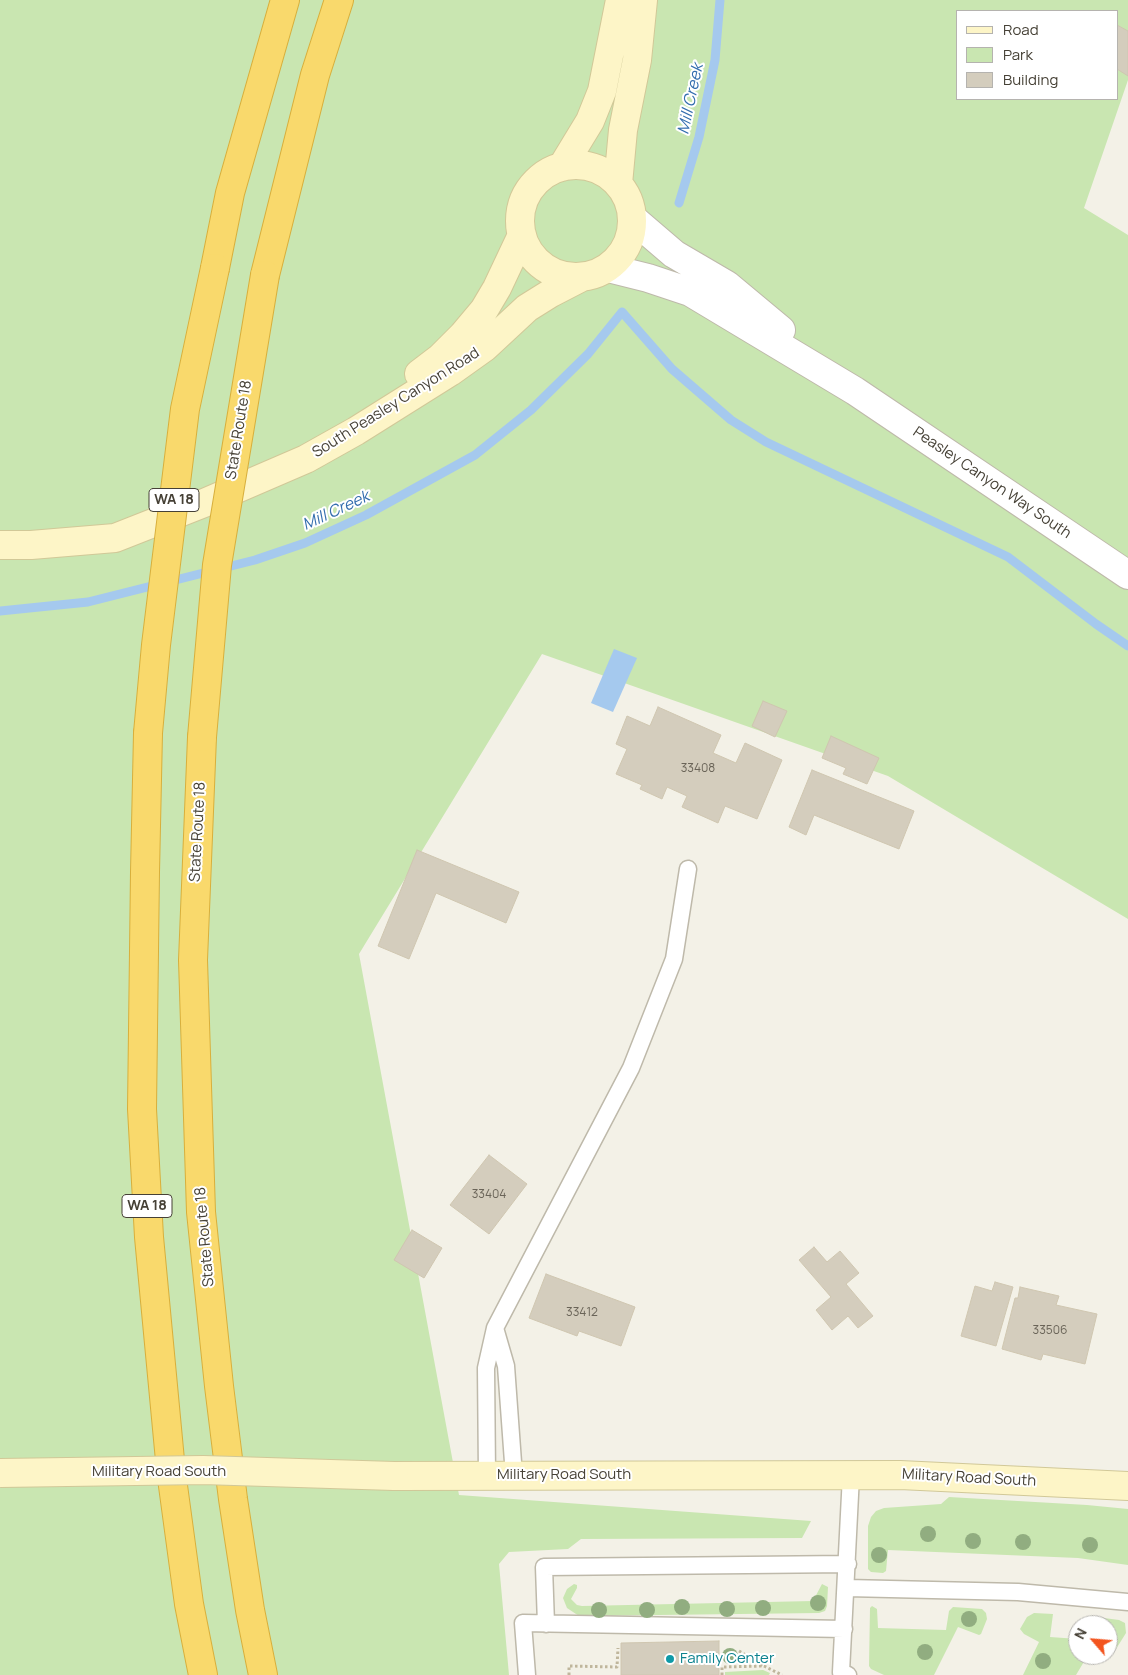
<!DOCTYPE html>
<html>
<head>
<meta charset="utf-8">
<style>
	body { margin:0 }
	#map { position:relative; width:1128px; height:1675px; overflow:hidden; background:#f3f1e7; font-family:Manrope,sans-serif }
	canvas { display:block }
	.legend { position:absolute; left:956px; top:10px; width:162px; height:90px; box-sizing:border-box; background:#fff; border:1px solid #b5b3af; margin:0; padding:6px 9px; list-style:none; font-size:15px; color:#464136 }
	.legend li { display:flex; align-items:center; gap:10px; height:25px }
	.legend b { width:25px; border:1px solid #b5b3af }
	.north { position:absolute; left:1068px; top:1615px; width:50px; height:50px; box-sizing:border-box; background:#fff; border:1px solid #b5b3af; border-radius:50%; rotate:297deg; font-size:14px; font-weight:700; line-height:20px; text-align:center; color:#464136 }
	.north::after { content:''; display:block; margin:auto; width:18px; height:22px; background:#f3541e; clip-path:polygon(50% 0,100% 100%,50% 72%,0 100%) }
</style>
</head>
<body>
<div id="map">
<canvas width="1128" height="1675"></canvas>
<ul class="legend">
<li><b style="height:6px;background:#fdf5c7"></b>Road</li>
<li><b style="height:14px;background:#c9e6b1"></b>Park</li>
<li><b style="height:14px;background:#d4cdbd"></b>Building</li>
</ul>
<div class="north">N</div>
</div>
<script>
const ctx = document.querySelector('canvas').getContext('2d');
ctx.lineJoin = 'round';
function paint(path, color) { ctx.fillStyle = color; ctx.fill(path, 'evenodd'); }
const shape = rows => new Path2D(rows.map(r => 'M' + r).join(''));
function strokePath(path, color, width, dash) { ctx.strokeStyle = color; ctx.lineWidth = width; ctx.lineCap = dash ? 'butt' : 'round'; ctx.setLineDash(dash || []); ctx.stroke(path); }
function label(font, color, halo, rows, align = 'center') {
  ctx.font = font + ' Manrope,sans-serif'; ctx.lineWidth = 4; ctx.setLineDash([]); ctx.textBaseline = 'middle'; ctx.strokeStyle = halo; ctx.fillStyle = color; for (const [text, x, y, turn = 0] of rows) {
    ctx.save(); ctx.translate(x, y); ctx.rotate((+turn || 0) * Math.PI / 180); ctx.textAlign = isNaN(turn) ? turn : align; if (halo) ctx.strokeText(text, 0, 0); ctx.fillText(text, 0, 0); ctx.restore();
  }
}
paint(shape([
	[0,0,1128,0,1128,80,1084,208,1128,235,1128,919,888,776,542,654,359,954,459,1495,811,1521,802,1538,581,1539,568,1549,509,1552,499,1564,509,1675,0,1675],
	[957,11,1117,11,1117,99,957,99],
	[949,1497,1087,1505,1128,1509,1128,1565,1078,1558,888,1550,886,1571,883,1573,871,1572,868,1569,868,1526,871,1517,876,1511,884,1508,941,1504],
	[574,1584,577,1585,577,1588,571,1599,577,1605,582,1606,813,1601,822,1584,828,1587,827,1606,825,1611,819,1613,579,1616,567,1608,563,1598,567,1589],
	[872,1606,877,1609,878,1628,946,1630,949,1611,953,1607,982,1609,986,1613,987,1619,981,1634,979,1635,958,1627,934,1675,884,1675,871,1669,869,1666,870,1608],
	[1034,1613,1053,1614,1050,1637,1078,1639,1078,1655,1088,1655,1076,1675,1023,1675,1039,1642,1024,1634,1020,1629,1027,1617],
	[1089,1616,1119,1620,1125,1623,1126,1633,1116,1649,1112,1651,1108,1649,1108,1625,1088,1625],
	[763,1670,770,1673,769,1675,725,1675,725,1672]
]), '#c9e6b1');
paint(shape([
	[614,649,637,658,613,712,591,703]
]), '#a5c9ee');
strokePath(shape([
	[679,203,699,137,715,60,720,0],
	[0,611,88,602,255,560,305,543,366,515,475,455,531,410,588,354,622,312,672,369,731,420,766,442,1008,557,1096,624,1128,646]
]), '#a5c9ee', 9);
const building = shape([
	[1117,25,1128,31,1128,76,1117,69,1117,25],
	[763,701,787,711,775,737,752,726,763,701],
	[658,707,721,735,713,753,736,763,745,743,782,760,757,819,725,806,718,823,682,807,687,796,667,787,662,799,640,789,642,785,616,774,627,749,616,744,627,716,650,726,658,707],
	[831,736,879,758,867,784,843,774,846,768,822,758,831,736],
	[812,770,914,811,899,849,814,815,806,835,789,827,812,770],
	[417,850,519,892,506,923,436,893,409,959,378,946,417,850],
	[489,1155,527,1184,489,1234,450,1205,489,1155],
	[412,1230,442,1248,424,1278,394,1260,412,1230],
	[814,1247,827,1262,840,1251,859,1273,846,1284,873,1316,858,1328,848,1316,832,1330,816,1310,831,1297,799,1260,814,1247],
	[546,1274,635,1307,621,1346,579,1331,577,1336,529,1318,546,1274],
	[995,1282,1013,1287,996,1346,961,1336,975,1286,992,1291,995,1282],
	[1020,1287,1059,1296,1056,1305,1097,1314,1085,1364,1043,1354,1041,1360,1002,1349,1015,1298,1018,1298,1020,1287],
	[719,1641,719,1675,621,1675,621,1643,719,1641]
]);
paint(building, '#d4cdbd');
strokePath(building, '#cfc6b0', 1);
const service = shape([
	[495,1328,631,1068,674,959,688,869],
	[487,1475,486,1368,495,1328,506,1366,514,1476],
	[847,1588,1018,1592,1128,1602],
	[546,1624,544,1567,848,1564],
	[527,1675,523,1623,844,1629],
	[848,1675,841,1672,851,1475]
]);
const tertiary = shape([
	[632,218,674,254,727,285,781,330],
	[608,268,648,278,690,292,855,391,1128,575]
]);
const secondary = shape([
	'520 221a56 56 0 1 1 112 0a56 56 0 1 1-112 0Z',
	[562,167,590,121,602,91,620,0],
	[618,184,623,130,637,60,643,0],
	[419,374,440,358,463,335,484,310,497,288,522,235],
	[0,545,31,545,115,538,204,503,306,459,356,431,450,372,485,347,527,308,551,293,582,277],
	[394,1476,900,1475,1128,1486]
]);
const motorway = shape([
	[215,268,230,193,285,0],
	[265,275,315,75,339,0],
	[148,733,145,872,142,1109,149,1237,171,1471,189,1604,203,1675],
	[202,737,193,960,201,1212,219,1386,233,1499,250,1610,263,1675]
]);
strokePath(service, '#beb9aa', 19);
strokePath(tertiary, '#beb9aa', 30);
strokePath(secondary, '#d1c898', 30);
strokePath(motorway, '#d8af3c', 30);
strokePath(shape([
	[739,1651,764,1666],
	[569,1675,569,1666,617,1667,618,1648],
	[722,1675,722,1667,764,1666,782,1675]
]), '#bfb69c', 3, [2.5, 2.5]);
strokePath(service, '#fff', 16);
strokePath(tertiary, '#fff', 28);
strokePath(secondary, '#fdf5c7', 28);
strokePath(motorway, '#f9d96c', 28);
const secondaryBridge = shape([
	[0,1473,203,1470,394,1476]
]);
const motorwayBridge = shape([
	[148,733,156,645,185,409,215,268],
	[202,737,217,565,265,275]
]);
strokePath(secondaryBridge, '#d1c898', 30, []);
strokePath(motorwayBridge, '#d8af3c', 30, []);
strokePath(secondaryBridge, '#fdf5c7', 28);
strokePath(motorwayBridge, '#f9d96c', 28);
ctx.fillStyle = '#91ad80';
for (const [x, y] of [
	[928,1534],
	[973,1541],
	[1023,1542],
	[1090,1545],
	[879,1555],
	[818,1603],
	[682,1607],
	[763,1608],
	[727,1609],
	[599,1610],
	[647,1610],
	[969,1619],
	[925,1652],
	[730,1656],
	[1043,1661]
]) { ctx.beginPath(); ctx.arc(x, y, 8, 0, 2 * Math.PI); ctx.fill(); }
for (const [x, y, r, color] of [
	[670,1659,5,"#0f9aa8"]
]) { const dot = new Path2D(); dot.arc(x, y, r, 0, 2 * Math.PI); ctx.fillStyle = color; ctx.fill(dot); strokePath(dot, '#fff', 2); }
label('12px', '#6a6458', null, [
	["33408",698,769],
	["33404",489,1195],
	["33412",582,1313],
	["33506",1050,1331]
]);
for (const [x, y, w] of [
	[174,500,50],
	[147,1206,50]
]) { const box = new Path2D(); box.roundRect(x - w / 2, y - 11.5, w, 23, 4); ctx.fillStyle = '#fff'; ctx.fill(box); strokePath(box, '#464136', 1); }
label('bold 14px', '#464136', null, [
	["WA 18",174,500],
	["WA 18",147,1206]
]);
label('15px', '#464136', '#fff', [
	["South Peasley Canyon Road",396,403,-32],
	["State Route 18",239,430,-81],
	["Peasley Canyon Way South",992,483,34],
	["State Route 18",198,832,-87],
	["State Route 18",205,1237,-95],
	["Military Road South",159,1472],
	["Military Road South",564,1475],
	["Military Road South",969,1478,3]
]);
label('15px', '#0d838f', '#fff', [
	["Family Center",680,1659]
], 'left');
label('italic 16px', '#336dae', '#fff', [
	["Mill Creek",691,99,-78],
	["Mill Creek",336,511,-25]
]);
</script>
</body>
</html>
